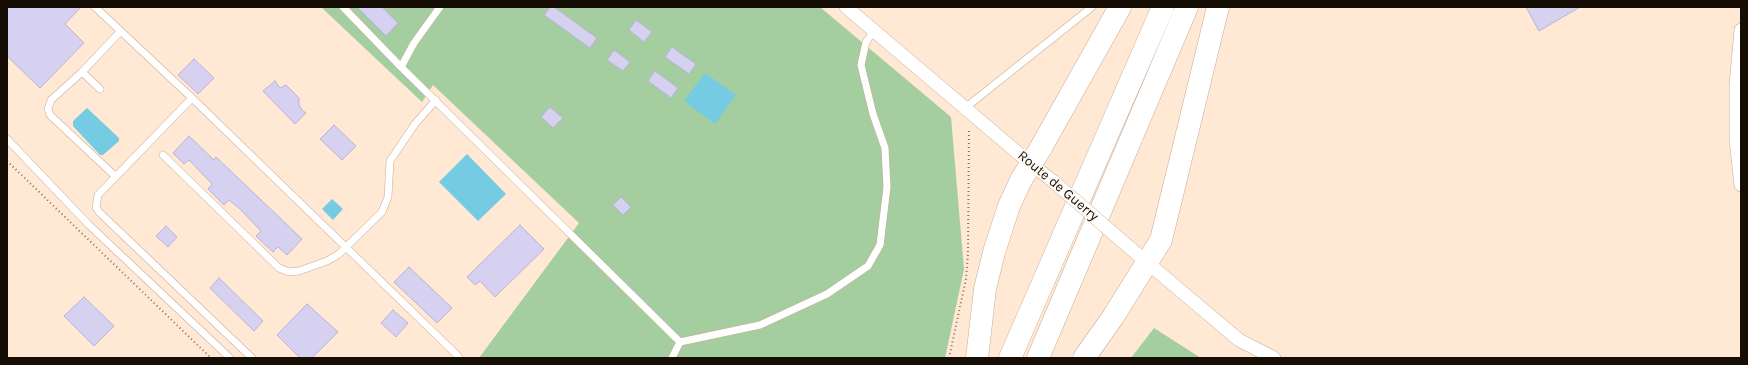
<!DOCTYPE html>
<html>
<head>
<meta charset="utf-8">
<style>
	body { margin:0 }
	#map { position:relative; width:1748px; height:365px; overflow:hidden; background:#ffe8d4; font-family:Karla,sans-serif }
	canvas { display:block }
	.frame { position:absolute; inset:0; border:8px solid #160d05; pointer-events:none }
</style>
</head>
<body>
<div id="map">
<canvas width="1748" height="365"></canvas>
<div class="frame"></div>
</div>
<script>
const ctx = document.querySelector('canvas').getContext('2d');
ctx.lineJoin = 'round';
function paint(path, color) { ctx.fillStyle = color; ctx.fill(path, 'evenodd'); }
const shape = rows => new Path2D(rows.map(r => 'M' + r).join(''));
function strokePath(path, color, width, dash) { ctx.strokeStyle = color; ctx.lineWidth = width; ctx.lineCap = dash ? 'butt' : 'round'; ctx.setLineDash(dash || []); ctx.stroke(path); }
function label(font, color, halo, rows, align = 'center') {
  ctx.font = font + ' Karla,sans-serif'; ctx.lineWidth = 3.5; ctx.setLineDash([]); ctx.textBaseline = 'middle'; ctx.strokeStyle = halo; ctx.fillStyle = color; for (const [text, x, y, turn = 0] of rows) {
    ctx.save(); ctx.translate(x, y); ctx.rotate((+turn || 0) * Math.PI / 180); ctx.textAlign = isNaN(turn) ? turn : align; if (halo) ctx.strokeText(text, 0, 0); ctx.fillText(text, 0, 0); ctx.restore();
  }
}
paint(shape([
	[321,7,820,7,951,117,964,269,945,358,479,358,579,223,433,85,422,102],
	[1154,328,1201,358,1131,358]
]), '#a4ce9f');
paint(shape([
	[705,73,736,95,715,124,684,101],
	[87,108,119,138,119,141,103,155,100,155,73,126,73,121],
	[467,154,506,194,478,221,439,182],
	[332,199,343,209,333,220,322,209]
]), '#74cbe2');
const building = shape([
	[7,7,81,7,65,24,84,43,40,88,7,56,7,7],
	[357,7,382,7,398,23,386,36,357,7],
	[550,7,554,7,597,38,590,48,544,15,550,7],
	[1526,7,1580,7,1539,31,1526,7],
	[636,20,652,32,644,42,629,30,636,20],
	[672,47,696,64,689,74,665,57,672,47],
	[614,50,630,62,623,71,607,60,614,50],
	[194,59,214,78,198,94,178,75,194,59],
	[655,71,678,88,671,98,648,81,655,71],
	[275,81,280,88,286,85,299,98,299,105,302,110,306,113,295,124,263,91,275,81],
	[550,107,563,118,553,128,541,117,550,107],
	[334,125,356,146,342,160,320,139,334,125],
	[189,136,214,160,216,157,302,239,287,255,278,247,273,252,256,236,261,231,239,208,229,200,224,205,208,189,212,184,189,160,184,164,173,153,189,136],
	[621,197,631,207,623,215,613,205,621,197],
	[520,225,544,249,495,297,480,281,475,285,467,277,520,225],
	[166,226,177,237,168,247,156,236,166,226],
	[409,267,452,308,437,323,394,282,409,267],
	[219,278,263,321,254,331,210,288,219,278],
	[84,297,114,326,94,346,64,316,84,297],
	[307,304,338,332,312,358,300,358,277,335,307,304],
	[393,310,408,323,396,337,381,323,393,310]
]);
paint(building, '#d6d0f1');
strokePath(building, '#b9b3d4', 1);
const service = shape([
	[95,7,192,98,457,355,459,358],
	[343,7,401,67],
	[440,7,414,43,401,67,680,342],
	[82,72,51,100,48,109,50,115,115,176],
	[100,89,82,72,120,32],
	[192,98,98,195,96,207,99,212,252,358],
	[965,108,1092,7],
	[7,139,89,225,230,358],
	[163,155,279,268,289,272,299,271,327,261,339,254,382,212,388,197,390,161,415,124,436,100],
	[672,358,680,342,760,325,827,294,868,266,880,245,887,187,885,148,873,114,861,65,866,42,874,31]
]);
const minor = shape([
	[846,7,1031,164,1054,182],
	[1741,30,1736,85,1736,140,1741,185],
	[1130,248,1239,340,1274,358]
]);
const trunk = shape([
	[977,358,985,289,994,252,1009,206,1021,180,1039,151,1120,7],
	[1010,358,1163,7],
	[1038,358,1187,7],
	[1084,358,1113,317,1161,240,1218,7]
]);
strokePath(service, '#c8ad95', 8);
strokePath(minor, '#c8ad95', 14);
strokePath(trunk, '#c8ad95', 23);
strokePath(shape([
	[7,161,211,358],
	[949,358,966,279,968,253,969,128]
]), '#827265', 2, [1, 3]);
strokePath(service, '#fff', 7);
strokePath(minor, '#fff', 13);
strokePath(trunk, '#fff', 22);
const minorBridge = shape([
	[1054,182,1130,248]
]);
strokePath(minorBridge, '#c8ad95', 14, []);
strokePath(minorBridge, '#fff', 13);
label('14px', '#160d05', '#fff9f4', [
	["Route de Guerry",1058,186,40]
]);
</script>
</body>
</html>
